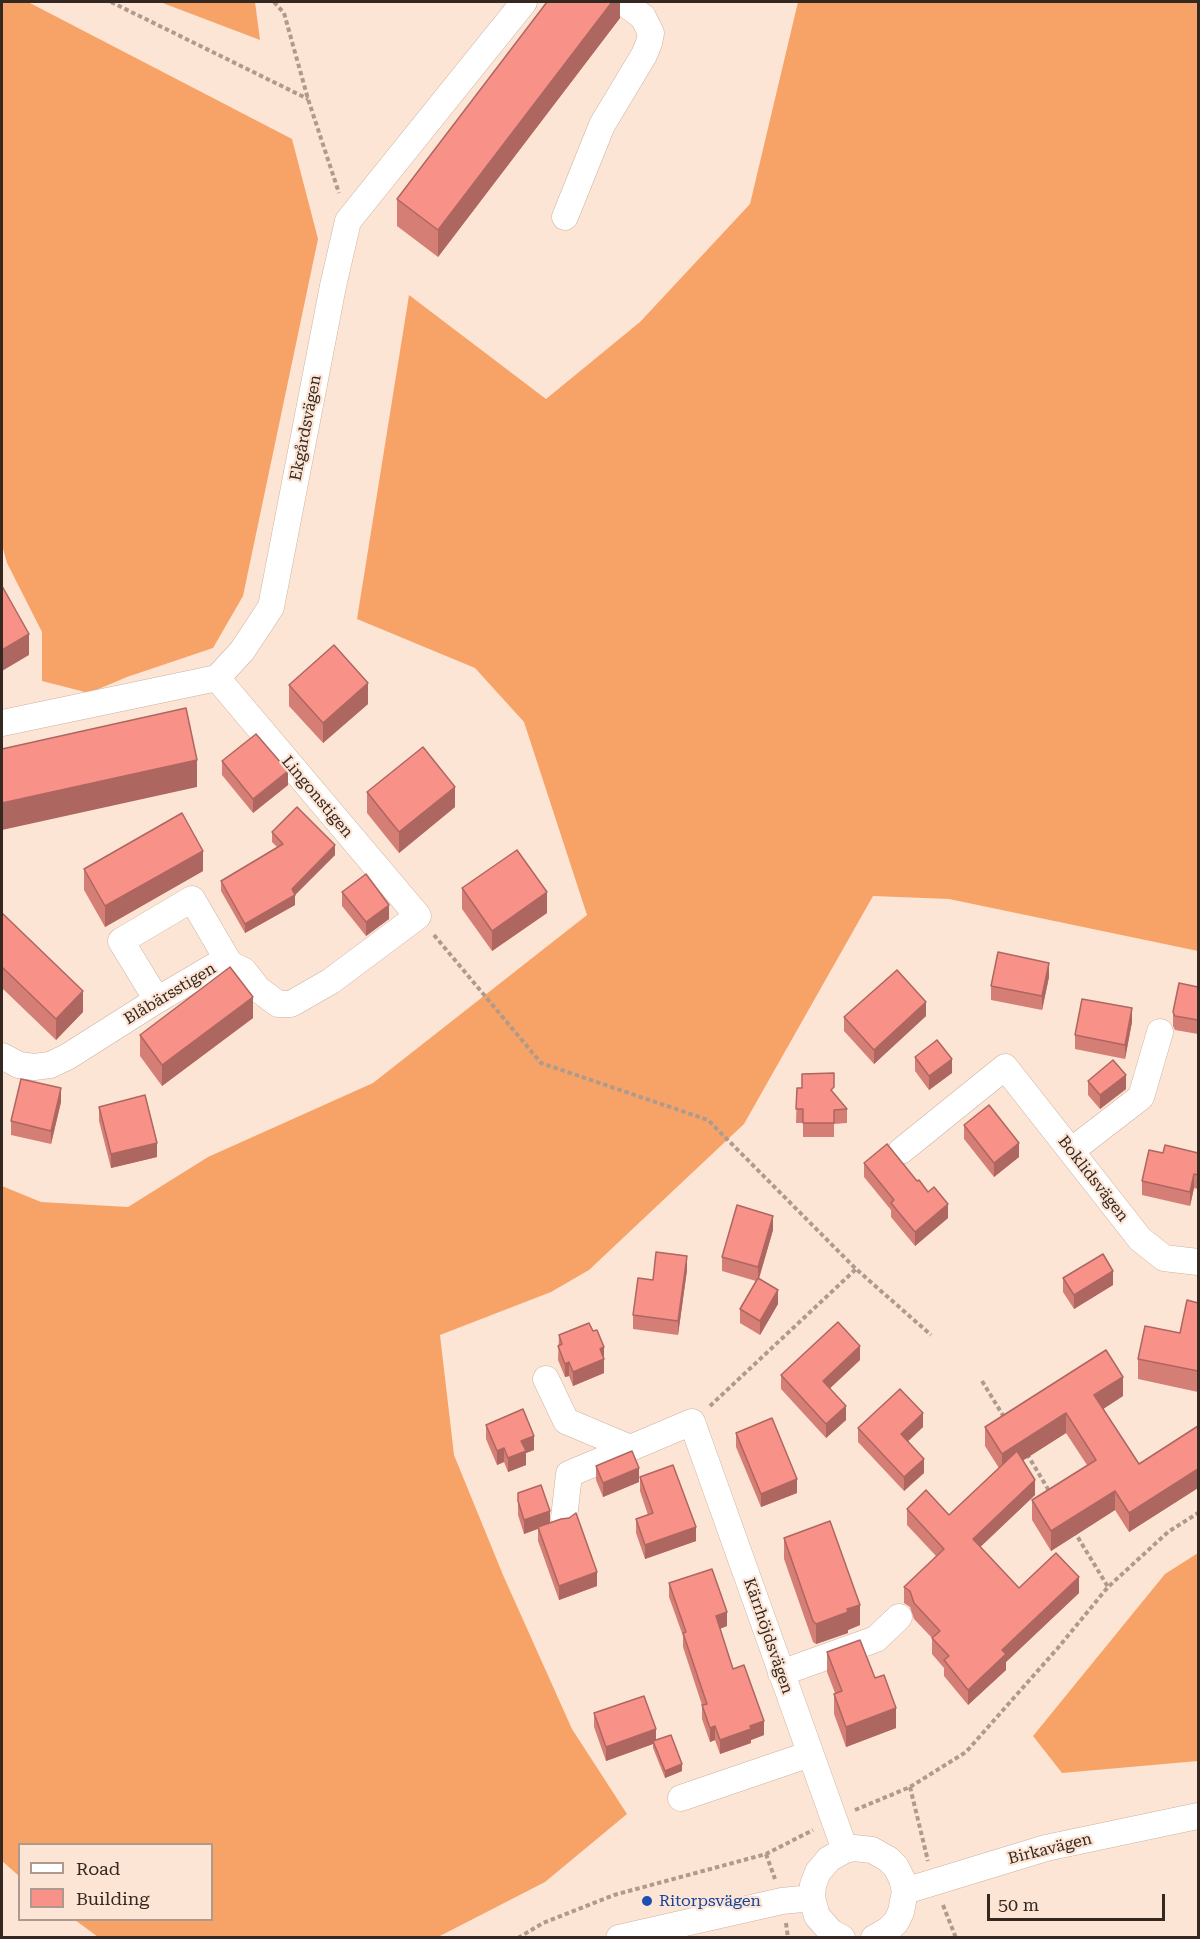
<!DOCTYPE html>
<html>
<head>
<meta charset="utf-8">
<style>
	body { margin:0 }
	#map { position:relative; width:1200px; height:1939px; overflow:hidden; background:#fde5d5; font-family:"Roboto Serif",serif }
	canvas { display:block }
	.frame { position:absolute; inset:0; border:3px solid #342821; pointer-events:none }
	.legend { position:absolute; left:18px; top:1843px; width:195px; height:78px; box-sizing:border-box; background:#fde5d5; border:2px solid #ad998d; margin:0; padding:8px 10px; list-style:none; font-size:18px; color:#342821 }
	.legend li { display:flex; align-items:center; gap:12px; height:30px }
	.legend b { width:30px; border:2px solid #ad998d }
	.scale { position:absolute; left:987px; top:1894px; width:178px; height:27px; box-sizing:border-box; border:3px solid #342821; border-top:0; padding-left:8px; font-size:18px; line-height:21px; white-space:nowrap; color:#342821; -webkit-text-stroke:4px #fde5d5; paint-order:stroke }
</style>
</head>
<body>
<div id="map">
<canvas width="1200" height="1939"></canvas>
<div class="frame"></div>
<ul class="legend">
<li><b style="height:8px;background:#fff"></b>Road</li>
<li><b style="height:16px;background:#f89289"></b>Building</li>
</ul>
<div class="scale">50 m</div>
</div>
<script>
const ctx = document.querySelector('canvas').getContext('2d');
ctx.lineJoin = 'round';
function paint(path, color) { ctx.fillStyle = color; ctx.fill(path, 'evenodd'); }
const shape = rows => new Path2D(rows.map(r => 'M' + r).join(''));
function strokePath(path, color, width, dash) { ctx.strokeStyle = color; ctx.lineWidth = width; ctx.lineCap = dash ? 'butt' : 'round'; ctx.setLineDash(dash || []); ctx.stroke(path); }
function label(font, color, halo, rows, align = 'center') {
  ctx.font = font + ' "Roboto Serif",serif'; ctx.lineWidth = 4.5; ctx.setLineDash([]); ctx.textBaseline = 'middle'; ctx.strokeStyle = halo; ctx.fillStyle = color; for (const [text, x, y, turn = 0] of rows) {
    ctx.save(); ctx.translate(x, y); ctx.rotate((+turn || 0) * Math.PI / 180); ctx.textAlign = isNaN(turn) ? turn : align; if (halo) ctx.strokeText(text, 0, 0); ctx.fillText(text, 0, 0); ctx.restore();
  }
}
paint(shape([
	[2,2,28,2,292,139,318,239,243,596,213,648,127,677,89,693,42,681,42,632,7,563,2,545],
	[160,2,255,2,260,40],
	[798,2,1198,2,1198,951,949,899,873,896,744,1124,589,1270,551,1292,440,1335,454,1455,503,1575,572,1729,627,1814,545,1882,438,1937,98,1937,75,1920,212,1920,212,1844,20,1844,19,1876,2,1861,2,1186,41,1202,128,1207,208,1157,373,1083,587,915,524,722,475,668,357,619,409,295,546,399,640,322,750,204],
	[1198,1553,1198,1761,1062,1773,1033,1736,1165,1574]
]), '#f7a368');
const minor = shape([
	[565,217,602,125,644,55,649,43,651,33,643,17,623,2],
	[2,723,217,678,242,651,271,607,333,286,348,221,524,2],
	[157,1000,121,941,192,899,230,964],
	[2,1056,19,1065,34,1067,50,1065,67,1057,157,1000,220,963,230,964,244,971,258,989,278,1004,291,1004,331,981,418,916,217,678],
	[901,1151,1005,1067,1140,1239,1164,1258,1198,1262],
	[1071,1151,1141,1097,1160,1032],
	[546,1379,566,1421,630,1448],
	[564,1518,569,1474,692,1422,845,1850],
	[781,1673,876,1639,899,1617],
	[681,1798,810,1754],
	[905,1891,1046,1848,1198,1816],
	[619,1938,782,1901,812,1898],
	[842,1938,831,1932,817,1916,812,1898,813,1885,818,1872,829,1859,845,1850,854,1848,872,1850,888,1859,896,1867,902,1879,905,1891,901,1912,896,1922,888,1930,874,1938]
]);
strokePath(minor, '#cdb09d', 27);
strokePath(shape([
	[111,2,308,99],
	[274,2,284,13,308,99,339,193],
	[434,935,541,1063,708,1120,856,1269,931,1335],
	[982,1381,1004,1417],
	[710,1406,856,1269],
	[1027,1454,1051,1494],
	[1074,1531,1108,1587],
	[910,1787,928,1861],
	[855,1810,910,1787,966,1752,1057,1649,1108,1587,1168,1532,1198,1513],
	[766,1854,775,1879],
	[943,1905,956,1938],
	[786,1923,788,1938],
	[518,1938,543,1923,614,1895,766,1854,813,1830]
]), '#ae9b8e', 4, [4.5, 3]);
strokePath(minor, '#fff', 26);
paint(shape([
	[620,2,620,18,438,257,397,226,397,199],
	[289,685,368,704,323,743,289,706],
	[222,761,288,785,253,813,222,775],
	[367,792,455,807,399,853,367,813],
	[272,832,335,855,295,895,295,905,245,933,221,891,221,881,277,847,272,842],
	[84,869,203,871,105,927,84,890],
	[462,888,547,913,492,951,462,909],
	[342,892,389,919,366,936,342,906],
	[2,913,83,1012,56,1040,2,988],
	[1049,977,1042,1010,991,1000,991,986],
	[1198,987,1198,1034,1175,1030,1173,1026,1173,1012],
	[926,1016,874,1064,844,1031,844,1017],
	[253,1018,162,1086,140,1056,140,1035],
	[1132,1022,1125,1059,1075,1049,1075,1035],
	[915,1057,952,1073,929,1090,915,1071],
	[1088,1081,1126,1089,1100,1109,1088,1095],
	[797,1088,834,1093,847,1109,847,1123,834,1124,834,1137,803,1137,803,1123,796,1123],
	[61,1102,51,1144,11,1135,11,1121],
	[99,1107,157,1157,111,1168,99,1121],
	[964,1125,1019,1157,994,1177,964,1139],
	[1163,1153,1198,1153,1198,1189,1194,1188,1190,1206,1142,1195,1142,1181],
	[864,1163,917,1181,928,1192,948,1218,915,1246,891,1217,891,1210,864,1177],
	[773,1230,759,1279,778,1304,760,1335,740,1323,740,1309,756,1281,722,1271,722,1257],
	[687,1270,678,1335,633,1329,633,1315,653,1280],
	[1063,1278,1113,1285,1074,1309,1063,1292],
	[1198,1303,1198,1392,1138,1379,1138,1359,1180,1333],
	[593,1331,604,1347,604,1373,573,1386,569,1376,565,1377,558,1360,559,1335],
	[860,1360,830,1388,846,1420,826,1438,781,1389,781,1375],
	[1123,1396,1103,1409,1139,1464,1198,1426,1198,1488,1129,1532,1115,1510,1051,1551,1032,1520,1032,1500,1087,1465,1066,1433,1023,1460,1035,1495,980,1547,1019,1588,1079,1593,1006,1662,1006,1670,968,1705,944,1676,944,1668,932,1654,932,1638,914,1619,910,1607,904,1603,904,1587,936,1556,907,1525,907,1509,949,1515,999,1468,985,1446,985,1427],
	[486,1425,534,1450,526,1453,526,1465,508,1472,504,1462,497,1465,486,1439],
	[923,1427,908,1441,924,1473,904,1491,858,1442,858,1428],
	[736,1433,797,1493,761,1507,736,1447],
	[596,1466,639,1482,603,1497,596,1480],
	[640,1477,696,1541,645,1559,636,1533,636,1519,648,1515,640,1491],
	[518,1493,550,1522,597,1586,559,1600,538,1541,538,1529,524,1534,518,1515],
	[784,1538,860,1625,848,1630,848,1633,816,1644,813,1642,784,1559],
	[669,1583,727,1626,720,1629,733,1669,764,1735,751,1740,751,1743,720,1754,715,1740,710,1742,702,1719,702,1705,683,1647,683,1636,669,1597],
	[827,1652,875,1678,896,1728,846,1747,834,1714,834,1694,835,1693,827,1672],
	[594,1713,656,1740,682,1771,665,1778,653,1748,653,1744,606,1761,594,1727]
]), '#d57e76');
paint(shape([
	[612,2,620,2,620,18,438,257,438,230],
	[29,634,29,655,2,671,2,650],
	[368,683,368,704,323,743,323,723],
	[197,760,197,787,2,830,2,803],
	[288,771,288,785,253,813,253,799],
	[455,787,455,807,399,853,399,832],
	[335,845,335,855,295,895,295,905,245,933,245,924,292,889],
	[203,851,203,871,105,927,105,906],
	[547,892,547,913,492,951,492,931],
	[389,905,389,919,366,936,366,922],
	[1049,963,1049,977,1042,1010,1042,996],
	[83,991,83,1012,56,1040,56,1019],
	[253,997,253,1018,162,1086,162,1065],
	[926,1002,926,1016,874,1064,874,1050],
	[1132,1008,1132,1022,1125,1059,1125,1045],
	[952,1059,952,1073,929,1090,929,1076],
	[1126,1075,1126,1089,1100,1109,1100,1095],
	[61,1088,61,1102,51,1144,51,1131],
	[157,1143,157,1157,111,1168,111,1154],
	[1019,1143,1019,1157,994,1177,994,1163],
	[1194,1174,1194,1188,1190,1206,1190,1192],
	[948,1204,948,1218,915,1246,915,1232],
	[773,1216,773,1230,758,1281,758,1267],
	[687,1256,687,1270,678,1335,678,1321],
	[1113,1271,1113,1285,1074,1309,1074,1295],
	[778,1290,778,1304,760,1335,760,1321],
	[860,1346,860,1360,823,1395,823,1381],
	[604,1347,604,1373,573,1386,573,1372,600,1349],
	[569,1362,569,1376,565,1377,565,1364],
	[1123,1377,1123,1396,1094,1415,1094,1395],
	[846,1406,846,1420,826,1438,826,1424],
	[923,1413,923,1427,901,1448,901,1434],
	[1066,1413,1066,1433,1002,1474,1002,1454],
	[534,1436,534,1450,526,1453,526,1465,508,1472,508,1458,521,1441],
	[504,1448,504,1462,497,1465,497,1451],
	[924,1459,924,1473,904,1491,904,1477],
	[639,1468,639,1482,603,1497,603,1483],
	[1198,1469,1198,1488,1129,1532,1129,1513],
	[797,1479,797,1493,761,1507,761,1494],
	[1035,1480,1035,1495,973,1554,973,1539],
	[1115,1491,1115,1510,1051,1551,1051,1531],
	[550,1511,550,1524,524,1534,524,1520],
	[696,1527,696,1541,645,1559,645,1545],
	[597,1572,597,1586,559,1600,559,1586],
	[1079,1577,1079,1593,1006,1662,1006,1670,968,1705,968,1690,1002,1650],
	[860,1605,860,1625,848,1630,848,1633,816,1644,816,1624,847,1609],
	[727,1612,727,1626,716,1630,716,1616],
	[896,1708,896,1728,846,1747,846,1727],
	[764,1721,764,1735,751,1740,751,1743,720,1754,720,1740,750,1726],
	[715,1726,715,1740,710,1742,710,1728],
	[656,1729,656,1743,653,1741,653,1744,606,1761,606,1747],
	[682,1764,682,1771,665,1778,665,1771]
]), '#ae6660');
const building = shape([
	[547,2,612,2,438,230,397,199,547,2],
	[2,586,29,634,2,650,2,586],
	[334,645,368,683,323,723,289,685,334,645],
	[186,708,197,760,2,803,2,749,186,708],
	[256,734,288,771,253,799,222,761,256,734],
	[423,747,455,787,399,832,367,792,423,747],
	[297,807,335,845,292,889,295,895,245,924,221,881,283,844,272,832,297,807],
	[182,813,203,851,105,906,84,869,182,813],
	[517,850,547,892,492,931,462,888,517,850],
	[366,874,389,905,366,922,342,892,366,874],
	[2,913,83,991,56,1019,2,967,2,913],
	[998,952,1049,963,1042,996,991,986,998,952],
	[230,967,253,997,162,1065,140,1035,230,967],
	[897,970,926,1002,874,1050,844,1017,897,970],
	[1179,983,1198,987,1198,1020,1175,1016,1173,1012,1179,983],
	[1082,999,1132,1008,1125,1045,1075,1035,1082,999],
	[937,1040,952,1059,929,1076,915,1057,937,1040],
	[1113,1060,1126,1075,1100,1095,1088,1081,1113,1060],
	[834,1073,834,1087,831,1090,847,1109,834,1110,834,1123,803,1123,803,1109,796,1109,797,1088,802,1088,802,1074,834,1073],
	[21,1079,61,1088,51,1131,11,1121,21,1079],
	[145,1095,157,1143,111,1154,99,1107,145,1095],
	[989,1105,1019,1143,994,1163,964,1125,989,1105],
	[887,1144,917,1181,919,1180,928,1192,934,1187,948,1204,915,1232,891,1203,894,1200,864,1163,887,1144],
	[1165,1145,1198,1153,1198,1175,1194,1174,1190,1192,1142,1181,1149,1150,1163,1153,1165,1145],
	[737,1205,773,1216,758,1267,722,1257,737,1205],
	[656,1252,687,1256,678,1321,633,1315,638,1278,653,1280,656,1252],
	[1103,1254,1113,1271,1074,1295,1063,1278,1103,1254],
	[758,1278,778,1290,760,1321,740,1309,758,1278],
	[1187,1300,1198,1303,1198,1371,1138,1359,1145,1326,1180,1333,1187,1300],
	[838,1322,860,1346,823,1381,846,1406,826,1424,781,1375,838,1322],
	[589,1323,593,1331,597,1330,604,1347,600,1349,604,1359,573,1372,569,1362,565,1364,558,1346,562,1344,559,1335,589,1323],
	[1106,1350,1123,1377,1094,1395,1139,1464,1198,1426,1198,1469,1129,1513,1115,1491,1051,1531,1032,1500,1096,1460,1066,1413,1002,1454,985,1427,1106,1350],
	[900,1389,923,1413,901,1434,924,1459,904,1477,858,1428,900,1389],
	[523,1409,534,1436,521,1441,526,1451,508,1458,504,1448,497,1451,486,1425,523,1409],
	[772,1418,797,1479,761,1494,736,1433,772,1418],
	[632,1451,639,1468,603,1483,596,1466,632,1451],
	[1017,1451,1035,1480,973,1539,1019,1588,1056,1553,1079,1577,1002,1650,1006,1654,968,1690,944,1660,949,1656,932,1638,940,1631,914,1603,910,1591,904,1587,944,1549,907,1509,926,1490,949,1515,1017,1451],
	[673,1465,696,1527,645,1545,636,1519,653,1513,640,1477,673,1465],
	[541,1485,550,1511,524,1520,518,1501,518,1493,541,1485],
	[576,1513,597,1572,559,1586,538,1527,561,1519,569,1518,576,1513],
	[830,1521,860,1605,847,1609,848,1612,816,1624,813,1621,784,1538,830,1521],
	[712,1569,727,1612,716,1616,733,1669,744,1665,764,1721,750,1726,751,1729,720,1740,715,1726,710,1728,702,1705,707,1704,683,1633,686,1632,669,1583,712,1569],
	[860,1640,875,1678,884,1675,896,1708,846,1727,834,1694,842,1691,827,1652,860,1640],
	[644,1696,656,1729,606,1747,594,1713,644,1696],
	[671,1735,682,1764,665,1771,653,1741,671,1735]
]);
paint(building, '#f89289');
strokePath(building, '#ae6660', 1.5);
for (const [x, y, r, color] of [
	[647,1901,6,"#1a4fb4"]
]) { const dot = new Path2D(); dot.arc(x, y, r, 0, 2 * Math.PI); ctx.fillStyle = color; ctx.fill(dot); strokePath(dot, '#fde5d5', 2); }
label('16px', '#342821', '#fde5d5', [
	["Ekgårdsvägen",306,428,-79],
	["Lingonstigen",317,797,50],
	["Blåbärsstigen",170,994,-31],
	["Boklidsvägen",1093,1179,52],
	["Kärrhöjdsvägen",768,1636,71],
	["Birkavägen",1050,1849,-14]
]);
label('16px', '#164399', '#fde5d5', [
	["Ritorpsvägen",659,1901]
], 'left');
</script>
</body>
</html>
